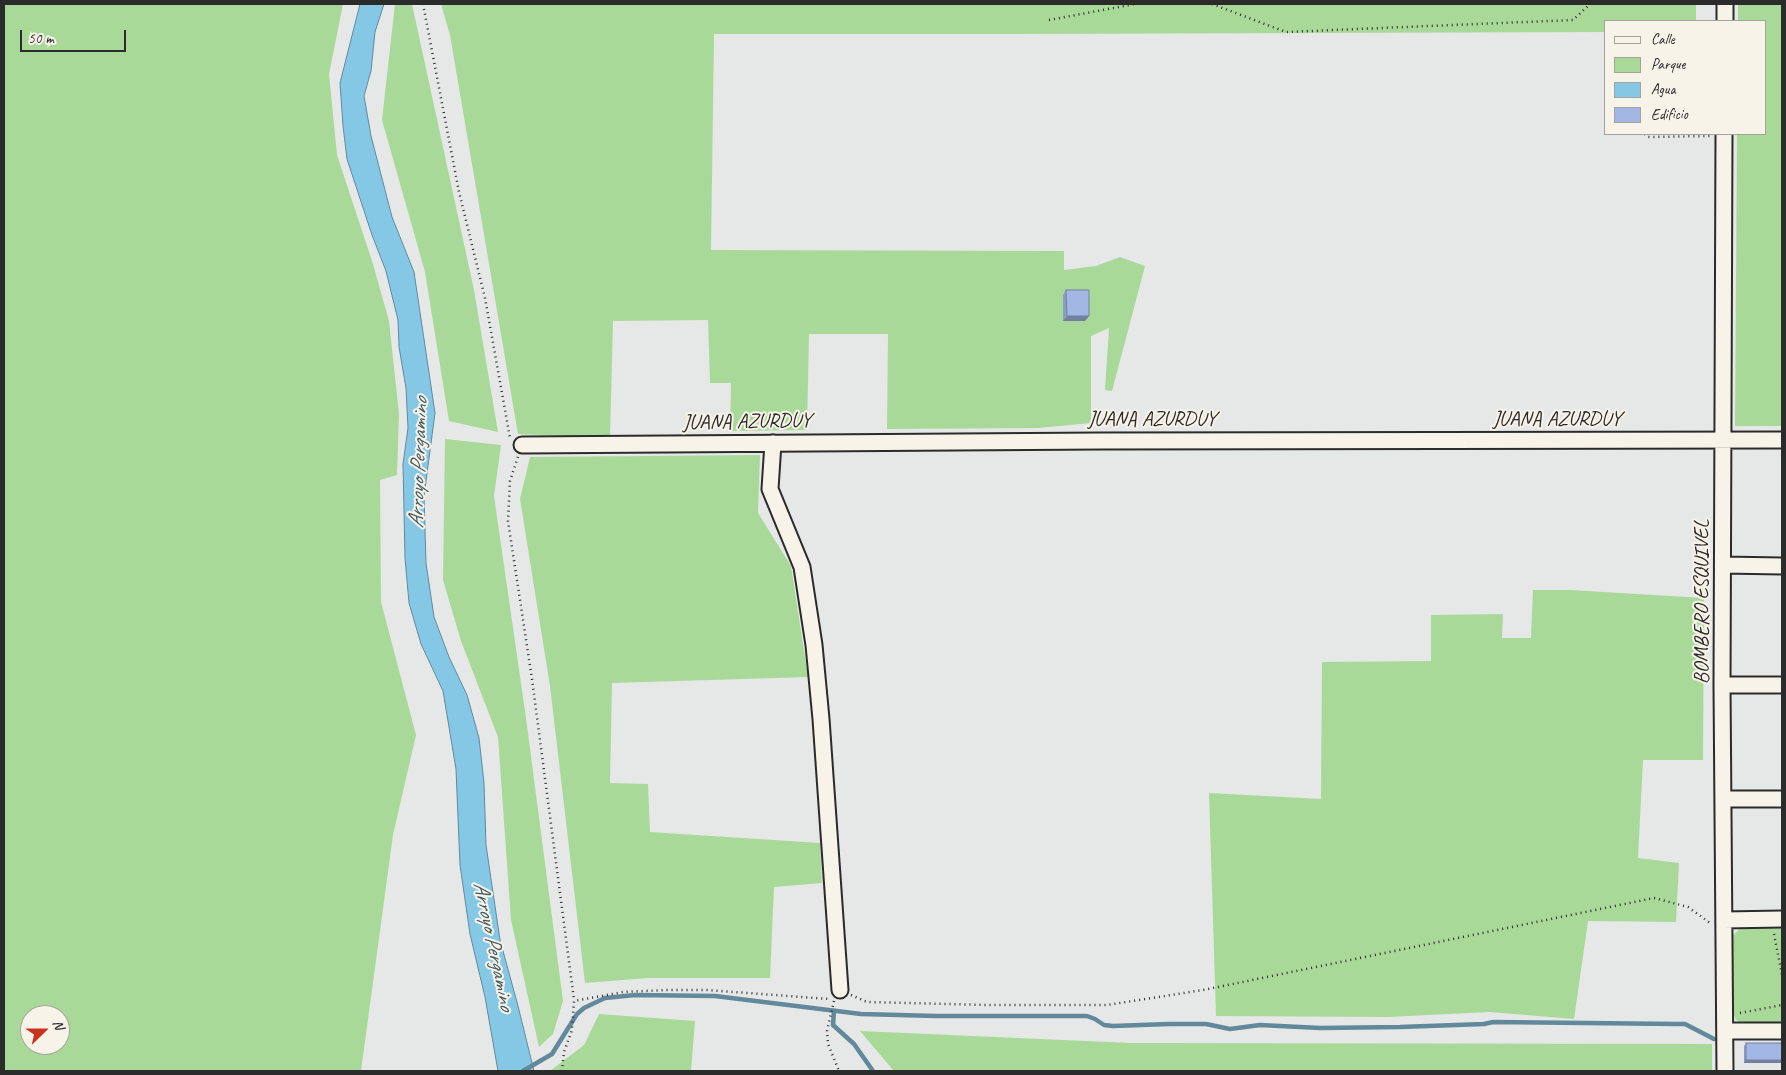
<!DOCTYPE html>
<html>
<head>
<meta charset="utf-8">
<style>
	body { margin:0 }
	#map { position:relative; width:1786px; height:1075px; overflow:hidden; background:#e6e7e7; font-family:Caveat,sans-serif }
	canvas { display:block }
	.frame { position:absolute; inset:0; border:5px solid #2b2b2b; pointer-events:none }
	.legend { position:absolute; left:1604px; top:20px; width:162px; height:115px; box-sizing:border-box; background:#f7f3e8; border:1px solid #a5a39c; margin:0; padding:6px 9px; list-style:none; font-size:15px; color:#2b2b2b }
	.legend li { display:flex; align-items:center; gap:10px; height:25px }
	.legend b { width:25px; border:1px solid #a5a39c }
	.north { position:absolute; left:20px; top:1005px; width:50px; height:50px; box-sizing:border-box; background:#f7f3e8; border:1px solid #a5a39c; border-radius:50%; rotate:68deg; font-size:14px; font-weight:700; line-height:20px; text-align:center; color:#2b2b2b }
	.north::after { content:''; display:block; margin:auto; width:18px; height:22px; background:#c8321e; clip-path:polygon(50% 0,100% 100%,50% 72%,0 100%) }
	.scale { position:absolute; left:20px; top:30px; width:106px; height:22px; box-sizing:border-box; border:2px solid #2b2b2b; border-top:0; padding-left:6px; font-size:15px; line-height:18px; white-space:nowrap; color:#2b2b2b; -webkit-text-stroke:4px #f7f3e8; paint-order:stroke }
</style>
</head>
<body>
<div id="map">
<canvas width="1786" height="1075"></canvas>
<div class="frame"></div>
<ul class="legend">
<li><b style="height:6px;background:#f7f3e8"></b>Calle</li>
<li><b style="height:14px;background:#a9d999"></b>Parque</li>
<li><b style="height:14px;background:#85c8e6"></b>Agua</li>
<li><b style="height:14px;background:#a3b7e5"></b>Edificio</li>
</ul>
<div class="north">N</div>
<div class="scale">50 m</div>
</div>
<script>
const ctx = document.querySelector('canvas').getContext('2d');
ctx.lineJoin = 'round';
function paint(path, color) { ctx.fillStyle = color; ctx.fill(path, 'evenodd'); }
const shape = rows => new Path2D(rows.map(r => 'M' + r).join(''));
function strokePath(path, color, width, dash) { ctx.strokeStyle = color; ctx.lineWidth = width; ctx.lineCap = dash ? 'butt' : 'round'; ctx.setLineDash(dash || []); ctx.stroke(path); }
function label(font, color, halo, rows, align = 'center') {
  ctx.font = font + ' Caveat,sans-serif'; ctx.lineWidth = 4; ctx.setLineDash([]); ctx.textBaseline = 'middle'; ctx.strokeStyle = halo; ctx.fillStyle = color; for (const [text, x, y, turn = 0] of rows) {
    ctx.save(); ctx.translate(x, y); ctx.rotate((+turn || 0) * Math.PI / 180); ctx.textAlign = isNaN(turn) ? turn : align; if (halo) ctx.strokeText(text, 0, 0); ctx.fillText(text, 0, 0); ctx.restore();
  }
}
paint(shape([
	[4,4,343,4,329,74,337,155,373,264,389,321,399,414,397,475,380,480,381,602,416,735,393,835,361,1071,4,1071],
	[30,1015,60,1015,60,1045,30,1045],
	[395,4,412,4,474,290,498,432,449,421,425,272,382,120],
	[441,4,1696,4,1696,21,1605,21,1605,32,1020,34,714,34,711,250,1064,251,1064,270,1096,266,1120,257,1145,266,1112,391,1105,390,1109,328,1091,336,1091,423,1038,428,887,429,888,334,809,334,807,430,730,431,731,383,710,383,708,320,613,321,610,438,518,434,450,35],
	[1738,4,1782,4,1782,426,1735,426,1737,134,1765,134,1765,21,1738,21],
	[445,439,501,445,494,496,526,718,563,1001,553,1034,539,1047,511,920,498,737,461,641,443,580],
	[760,455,758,513,791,566,808,677,612,683,610,783,648,784,650,832,820,843,822,883,774,887,770,978,648,978,585,983,550,686,520,499,530,457],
	[1533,590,1570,590,1704,598,1703,760,1643,760,1638,858,1679,863,1676,922,1588,921,1574,1019,1490,1012,1388,1017,1216,1016,1209,793,1321,799,1322,662,1431,661,1431,615,1503,614,1502,638,1531,638],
	[1782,927,1782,1023,1741,1023,1736,1020,1733,1013,1732,936,1741,928],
	[599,1014,695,1021,691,1071,550,1071,584,1045],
	[860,1031,1131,1043,1712,1044,1712,1071,894,1071]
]), '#a9d999');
const water = shape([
	[360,4,384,4,375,32,371,71,364,96,371,136,392,217,414,272,435,413,424,496,426,563,434,617,449,657,467,695,479,738,484,783,486,845,500,940,518,1006,534,1071,498,1071,485,997,470,934,460,865,456,769,443,691,421,644,409,603,405,558,403,464,408,428,406,388,399,347,398,320,386,271,372,235,347,159,343,126,340,83,360,4]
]);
paint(water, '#85c8e6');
strokePath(water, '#61899b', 1);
strokePath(shape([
	[834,1011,833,1025,854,1044,873,1071],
	[523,1071,552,1054,577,1014,584,1008,605,998,635,995,715,996,861,1014,936,1016,1087,1016,1095,1019,1104,1025,1113,1026,1169,1024,1206,1024,1230,1029,1260,1025,1320,1028,1400,1027,1484,1024,1493,1022,1677,1024,1685,1024,1714,1039]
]), '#61899b', 4.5);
const minor = shape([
	[1725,21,1725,4],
	[1724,134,1722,685,1725,1071],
	[773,443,770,489,802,567,814,645,821,719,840,990],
	[522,445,1101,441,1782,440],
	[1723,565,1782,566],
	[1722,685,1782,685],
	[1723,799,1782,799],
	[1724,920,1782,919],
	[1725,1031,1782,1031]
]);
strokePath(minor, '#2b2b2b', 19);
strokePath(shape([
	[423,4,459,192,485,298,510,438],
	[1212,4,1286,32,1573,20,1590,4],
	[1049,20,1135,4],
	[1645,134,1647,137,1710,136],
	[518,457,510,481,508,521,532,679,574,1000],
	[1774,934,1782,975],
	[851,995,867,1002,989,1005,1107,1005,1203,990,1654,898,1688,907,1710,923],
	[834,1001,827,1031,828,1044,839,1071],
	[1740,1013,1782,1005],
	[562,1071,564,1052,572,1030,574,1001,623,992,666,990,707,990,829,999]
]), '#2b2b2b', 2.5, [1, 4]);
strokePath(minor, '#f7f3e8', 15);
paint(shape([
	[1066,290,1089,316,1085,321,1063,321,1063,295],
	[1746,1043,1782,1043,1782,1063,1744,1063,1744,1046]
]), '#8c9dc5');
paint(shape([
	[1067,316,1089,316,1085,321,1063,321],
	[1746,1060,1782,1060,1782,1063,1744,1063]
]), '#7280a0');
const building = shape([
	[1066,290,1089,290,1089,316,1067,316,1066,290],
	[1746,1043,1782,1043,1782,1060,1746,1060,1746,1043]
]);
paint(building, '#a3b7e5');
strokePath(building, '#7280a0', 1);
label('21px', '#2b2b2b', '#f7f3e8', [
	["JUANA AZURDUY",1152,419],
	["JUANA AZURDUY",1557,419],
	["JUANA AZURDUY",747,422,-1],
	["BOMBERO ESQUIVEL",1702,602,-90]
]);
label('italic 22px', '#465a63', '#f7f3e8', [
	["Arroyo Pergamino",419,463,-88],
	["Arroyo Pergamino",493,946,78]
]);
</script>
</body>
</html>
